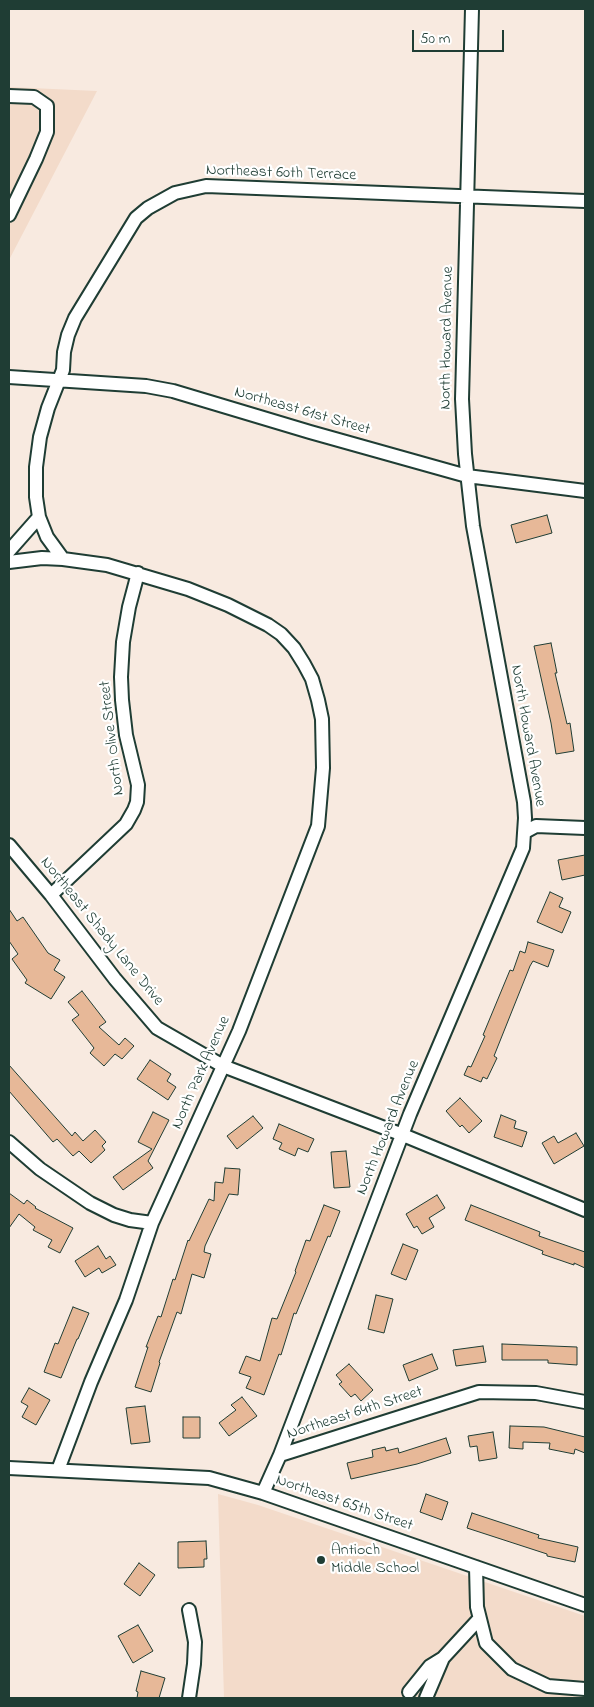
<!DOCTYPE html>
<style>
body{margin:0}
#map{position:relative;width:594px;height:1707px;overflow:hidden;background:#f8eae0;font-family:"Indie Flower",sans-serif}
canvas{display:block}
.frame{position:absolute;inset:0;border:10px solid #1f3d34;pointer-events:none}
.scale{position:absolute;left:412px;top:30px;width:92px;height:22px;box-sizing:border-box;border:2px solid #1f3d34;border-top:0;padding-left:6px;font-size:15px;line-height:18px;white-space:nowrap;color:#1f3d34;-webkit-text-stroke:4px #fff;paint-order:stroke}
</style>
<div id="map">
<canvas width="594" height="1707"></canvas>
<div class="frame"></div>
<div class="scale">50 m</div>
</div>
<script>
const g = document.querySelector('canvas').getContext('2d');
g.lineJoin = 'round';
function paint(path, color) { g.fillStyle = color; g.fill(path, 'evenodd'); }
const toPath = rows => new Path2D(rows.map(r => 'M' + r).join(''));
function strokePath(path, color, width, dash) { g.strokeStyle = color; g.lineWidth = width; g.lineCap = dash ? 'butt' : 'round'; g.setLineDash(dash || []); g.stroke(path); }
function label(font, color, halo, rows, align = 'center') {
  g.font = font + ' "Indie Flower",sans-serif'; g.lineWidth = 4.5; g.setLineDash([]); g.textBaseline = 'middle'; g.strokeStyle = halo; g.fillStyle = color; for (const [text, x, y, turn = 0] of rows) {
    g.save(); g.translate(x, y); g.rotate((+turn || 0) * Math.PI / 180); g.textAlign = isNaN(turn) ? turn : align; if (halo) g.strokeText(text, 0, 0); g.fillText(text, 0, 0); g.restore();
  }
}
paint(toPath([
 [9,87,97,91,9,260],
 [218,1494,258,1505,585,1616,585,1698,224,1698]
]), '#f3dbca');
const building = toPath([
 [547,515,552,533,516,543,511,525,547,515],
 [551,643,557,673,555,673,567,724,570,723,574,751,556,754,551,723,534,646,551,643],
 [585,855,585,875,562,880,558,860,585,855],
 [550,892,563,898,559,907,571,912,562,933,537,922,550,892],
 [9,909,17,921,23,917,48,953,60,960,54,970,65,977,51,999,25,983,27,980,12,959,18,954,9,941,9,909],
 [528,942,554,950,548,967,533,961,530,966,494,1056,497,1058,487,1079,483,1077,481,1082,464,1075,468,1066,471,1067,485,1036,483,1035,510,970,513,971,520,951,525,953,528,942],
 [82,991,106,1022,99,1027,119,1045,125,1038,134,1046,122,1059,115,1054,104,1066,90,1053,94,1048,72,1020,79,1015,68,1002,82,991],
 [150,1060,171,1074,167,1081,176,1087,168,1100,137,1079,150,1060],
 [9,1065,72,1136,75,1132,83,1141,95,1130,106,1142,102,1146,105,1150,91,1163,79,1151,73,1156,57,1139,53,1142,9,1091,9,1065],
 [460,1098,482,1121,469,1133,462,1125,460,1127,446,1111,460,1098],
 [153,1112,169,1120,148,1161,153,1168,123,1190,113,1177,152,1149,138,1142,153,1112],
 [501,1115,516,1121,514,1128,527,1132,522,1147,494,1137,501,1115],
 [253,1116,263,1128,237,1149,227,1136,253,1116],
 [279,1124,314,1139,308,1152,298,1148,295,1156,279,1149,282,1143,273,1139,279,1124],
 [576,1133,584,1146,554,1164,542,1143,554,1136,558,1143,576,1133],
 [346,1151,350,1187,334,1188,331,1152,346,1151],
 [225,1168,240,1169,238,1195,229,1194,205,1246,204,1252,211,1254,204,1278,192,1274,181,1314,177,1312,159,1362,160,1363,151,1392,135,1387,148,1347,146,1347,158,1316,161,1317,173,1279,175,1280,188,1240,189,1241,209,1199,214,1201,215,1182,223,1183,225,1168],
 [9,1193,24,1204,27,1200,36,1207,35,1208,73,1228,60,1253,48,1247,52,1240,33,1230,35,1227,19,1214,9,1228,9,1193],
 [437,1195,445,1208,429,1218,434,1227,422,1234,417,1226,414,1228,406,1214,437,1195],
 [324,1205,340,1211,330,1237,328,1236,296,1314,294,1313,281,1355,279,1354,264,1395,246,1388,251,1377,239,1373,246,1356,260,1361,272,1318,277,1319,296,1272,295,1271,306,1240,310,1241,324,1205],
 [471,1205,540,1232,539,1236,585,1252,585,1268,574,1263,574,1265,542,1254,543,1251,465,1220,471,1205],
 [403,1244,418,1250,406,1280,391,1274,403,1244],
 [98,1246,106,1259,110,1256,116,1265,102,1273,99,1268,85,1277,75,1261,98,1246],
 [376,1295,393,1299,384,1333,368,1329,376,1295],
 [73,1307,89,1313,78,1339,77,1339,61,1378,44,1372,55,1343,58,1344,73,1307],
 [502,1344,577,1347,577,1365,548,1363,548,1360,502,1360,502,1344],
 [483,1346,486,1362,456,1366,453,1350,483,1346],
 [432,1354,438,1369,409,1381,403,1365,432,1354],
 [349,1364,373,1390,361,1401,355,1394,351,1397,339,1384,342,1382,336,1375,349,1364],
 [29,1388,50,1400,36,1425,22,1417,28,1406,21,1402,29,1388],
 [242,1397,257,1416,229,1436,219,1423,236,1410,231,1405,242,1397],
 [145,1406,150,1442,131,1444,126,1408,145,1406],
 [183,1417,200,1417,200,1438,183,1438,183,1417],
 [510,1426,544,1427,585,1437,585,1453,575,1449,574,1454,549,1449,550,1443,523,1442,523,1449,509,1448,510,1426],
 [493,1432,497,1458,479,1461,477,1446,470,1447,468,1436,493,1432],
 [446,1438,451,1453,417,1464,351,1479,347,1463,373,1457,372,1450,385,1447,386,1451,398,1448,399,1453,446,1438],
 [426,1494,448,1502,442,1520,420,1512,426,1494],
 [472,1513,539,1535,538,1538,578,1547,575,1562,547,1556,547,1554,467,1528,472,1513],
 [206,1541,207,1559,204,1559,204,1567,178,1568,178,1542,206,1541],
 [139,1563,155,1575,140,1596,124,1584,139,1563],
 [138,1625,153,1651,133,1663,118,1636,138,1625],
 [141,1671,165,1678,159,1698,137,1698,138,1692,136,1691,141,1671]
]);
paint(building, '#e7b898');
strokePath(building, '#1f3d34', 1);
const minor = toPath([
 [9,96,34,97,47,106,47,132,36,159,9,215],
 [9,377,146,386,173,391,310,432,467,476,585,491],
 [9,551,39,517],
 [63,559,47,537,39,517,36,497,36,467,40,437,48,408,63,370,64,352,68,335,75,318,136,218,148,208,175,193,206,186,585,201],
 [9,562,42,558,63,559,107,565,188,589,228,605,268,625,281,634,294,648,304,664,312,679,318,700,322,719,323,768,318,826,239,1031,152,1223,126,1300,91,1382,58,1470],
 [525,832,536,826,585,828],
 [9,845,51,895,115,979,157,1028,223,1066,403,1135,585,1210],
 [51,895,126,824,134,810,137,802,138,785,126,735,122,700,121,677,123,642,129,607,138,573],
 [9,1142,40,1169,90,1203,114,1215,130,1220,152,1223],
 [280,1455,410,1114,523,848,525,818,524,802,473,526,465,454,462,399,472,9],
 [9,1468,209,1478,263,1493,585,1605],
 [263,1493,280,1455,479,1392,536,1393,585,1402],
 [476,1567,477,1607,486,1643,512,1669,548,1686,585,1689],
 [189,1610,195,1642,194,1664,189,1698],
 [409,1692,430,1666,443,1658,479,1619],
 [426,1698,443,1658]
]);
strokePath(minor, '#1f3d34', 16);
strokePath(minor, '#fff', 12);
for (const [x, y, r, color] of [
 [321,1560,5,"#1f3d34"]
]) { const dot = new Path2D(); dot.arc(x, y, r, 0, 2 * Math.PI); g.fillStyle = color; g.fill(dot); strokePath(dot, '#fff', 2); }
label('16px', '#1f3d34', '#fff', [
 ["Northeast 60th Terrace",281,174,2],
 ["North Howard Avenue",448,338,-89],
 ["Northeast 61st Street",302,412,16],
 ["North Howard Avenue",527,736,80],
 ["North Olive Street",113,738,-97],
 ["Northeast Shady Lane Drive",101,932,51],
 ["North Park Avenue",202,1073,-66],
 ["North Howard Avenue",389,1128,-68],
 ["Northeast 64th Street",355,1414,-18],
 ["Northeast 65th Street",344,1504,19]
]);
label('16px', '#1f3d34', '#fff', [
 ["Antioch",331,1551],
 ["Middle School",331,1569]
], 'left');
</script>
